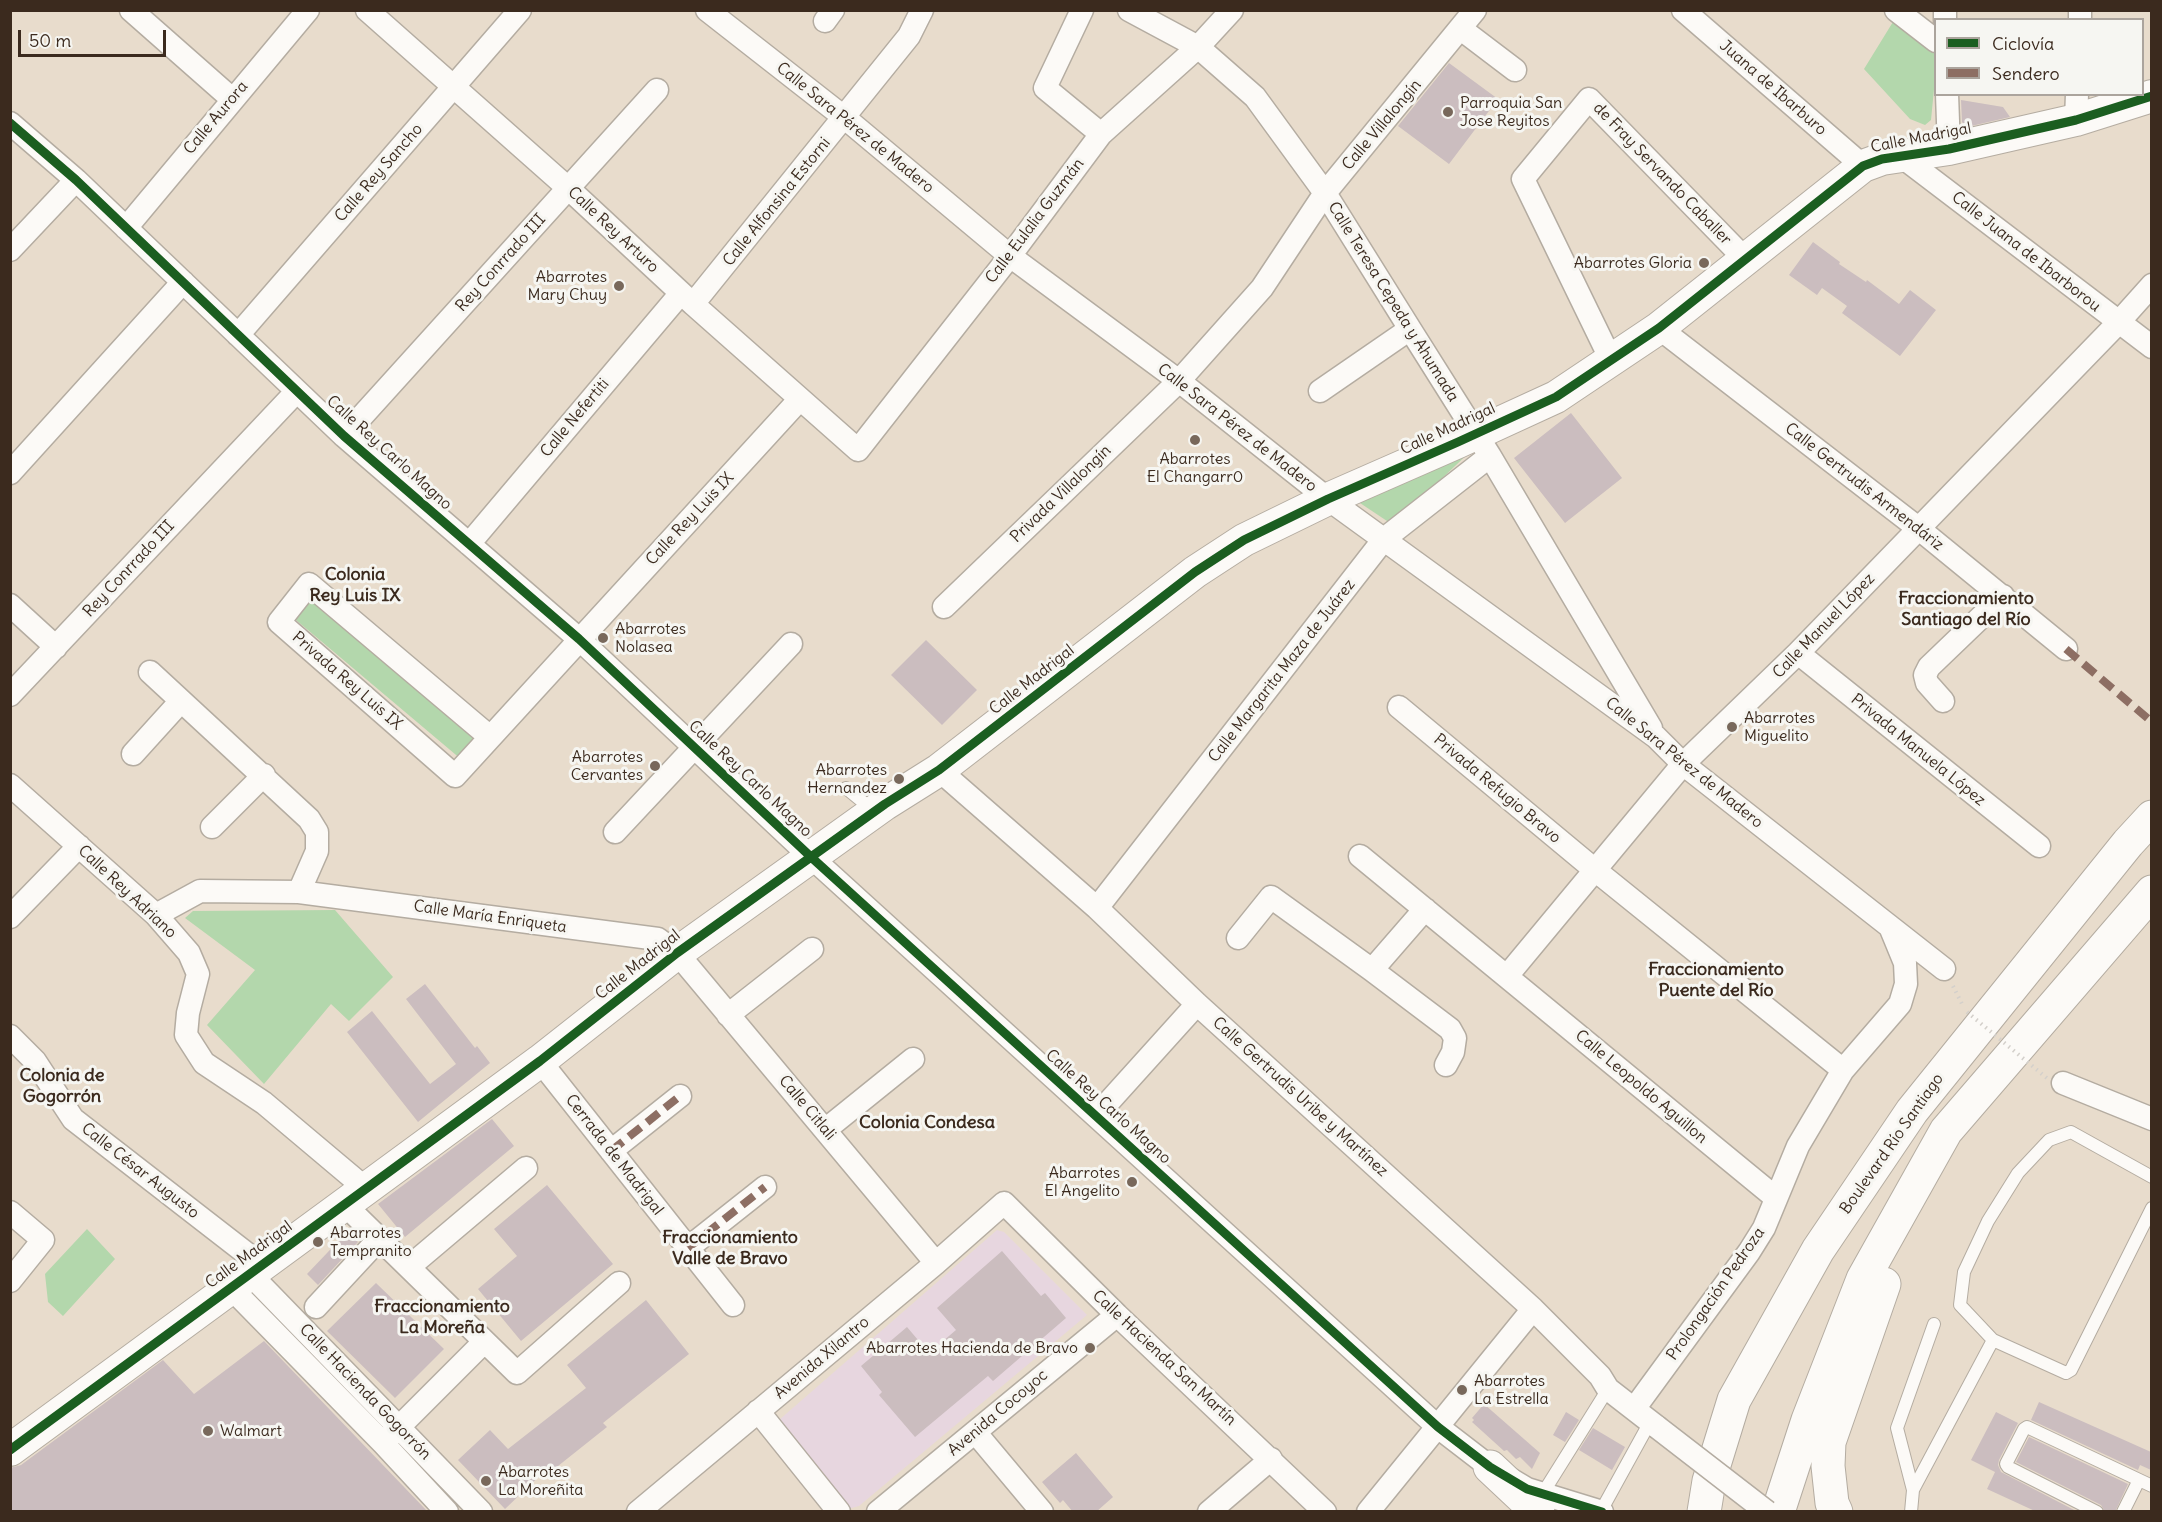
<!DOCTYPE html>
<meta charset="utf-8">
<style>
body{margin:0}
#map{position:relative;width:2162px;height:1522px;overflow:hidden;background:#e8dccc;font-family:Delius,sans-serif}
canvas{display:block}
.frame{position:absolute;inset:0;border:12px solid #3b2a1e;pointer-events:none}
.legend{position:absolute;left:1934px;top:18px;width:210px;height:78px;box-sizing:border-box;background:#f6f6f2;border:2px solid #aba49d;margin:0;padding:8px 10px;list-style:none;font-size:18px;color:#3b2a1e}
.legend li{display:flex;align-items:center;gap:12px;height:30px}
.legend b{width:30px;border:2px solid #aba49d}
.scale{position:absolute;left:18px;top:30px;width:148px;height:27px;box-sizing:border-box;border:3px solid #3b2a1e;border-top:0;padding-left:8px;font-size:18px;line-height:21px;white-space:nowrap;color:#3b2a1e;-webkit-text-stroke:4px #f6f6f2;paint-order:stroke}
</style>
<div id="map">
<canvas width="2162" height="1522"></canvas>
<div class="frame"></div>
<ul class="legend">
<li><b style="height:8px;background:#1b5e20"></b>Ciclovía</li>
<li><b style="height:8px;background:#8d6e63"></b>Sendero</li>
</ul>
<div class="scale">50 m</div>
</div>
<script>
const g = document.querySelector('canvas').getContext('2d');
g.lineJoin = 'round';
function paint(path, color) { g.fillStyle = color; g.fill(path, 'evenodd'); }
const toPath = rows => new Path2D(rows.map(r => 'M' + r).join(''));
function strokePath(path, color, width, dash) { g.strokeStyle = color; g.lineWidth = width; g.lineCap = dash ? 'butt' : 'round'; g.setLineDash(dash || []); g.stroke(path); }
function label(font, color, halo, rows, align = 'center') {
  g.font = font + ' Delius,sans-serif'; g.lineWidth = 6; g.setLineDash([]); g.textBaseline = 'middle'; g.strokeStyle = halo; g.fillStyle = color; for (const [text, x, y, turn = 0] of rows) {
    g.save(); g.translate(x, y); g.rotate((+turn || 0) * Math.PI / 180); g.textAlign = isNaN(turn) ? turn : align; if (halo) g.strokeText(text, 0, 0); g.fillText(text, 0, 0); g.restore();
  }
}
paint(toPath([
 [997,1230,1004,1232,1087,1315,859,1506,848,1509,779,1420]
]), '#e7d6df');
paint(toPath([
 [1896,17,1935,49,1935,79,1931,120,1925,125,1910,119,1864,69],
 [1475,447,1393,525,1357,501],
 [310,599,481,738,462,760,296,620],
 [335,910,393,977,349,1021,331,1004,264,1084,207,1025,255,970,185,918,193,911],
 [87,1229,115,1259,63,1316,48,1302,45,1274]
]), '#b3d7ac');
paint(toPath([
 [1449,63,1498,99,1449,164,1398,126],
 [1961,100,2003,107,2010,117,1967,127,1962,122],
 [1813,242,1840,262,1839,264,1866,282,1867,280,1899,304,1910,290,1936,310,1900,356,1842,313,1847,306,1822,288,1817,295,1789,275],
 [1571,413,1622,478,1565,523,1514,458],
 [926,640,977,690,942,725,891,675],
 [425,984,475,1048,477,1046,490,1063,418,1122,347,1032,372,1011,430,1084,456,1064,406,999],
 [492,1119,514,1146,405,1237,378,1204],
 [547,1185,613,1264,521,1341,478,1289,517,1256,494,1229],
 [347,1232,358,1242,318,1285,307,1274],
 [1002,1251,1041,1296,1045,1293,1066,1318,993,1381,988,1376,915,1437,879,1395,882,1392,861,1366,907,1327,929,1353,956,1330,937,1308],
 [376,1283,444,1349,395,1398,327,1331],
 [646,1300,689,1354,603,1423,607,1427,553,1470,550,1466,505,1509,458,1460,490,1430,508,1449,586,1388,567,1365],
 [264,1341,428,1512,10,1512,10,1468,21,1465,163,1360,194,1394],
 [2039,1402,2151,1452,2151,1470,2140,1465,2138,1470,2031,1420],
 [1484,1404,1540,1453,1532,1469,1520,1457,1516,1459,1507,1450,1504,1451,1472,1422,1474,1420,1472,1418],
 [1566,1412,1579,1420,1565,1442,1553,1435],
 [1996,1412,2018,1423,1999,1460,1998,1465,2001,1472,2078,1512,2037,1512,1987,1489,1995,1472,1971,1460],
 [1593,1428,1625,1447,1612,1470,1579,1450],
 [2029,1437,2128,1484,2115,1512,2105,1512,2101,1505,2016,1462],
 [1076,1453,1113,1497,1096,1512,1073,1512,1063,1500,1060,1503,1042,1482]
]), '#cbbdbf');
const lane = toPath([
 [846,788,874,811],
 [1993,1340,1960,1305,1964,1272,1988,1221,2018,1173,2049,1140,2071,1132,2152,1177],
 [1913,1490,1897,1428,1934,1324],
 [1543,1493,1608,1389],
 [1601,1511,1650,1422],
 [1911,1512,1913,1490,1993,1340,2066,1373,2071,1370,2152,1208],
 [2097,1512,2008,1467,2006,1464,2024,1429,2027,1427,2152,1486],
 [2123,1512,2139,1480]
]);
const street = toPath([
 [131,10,232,99],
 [367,10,568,188,693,304,858,450,1010,256,1101,134,1198,47,1232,10],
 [707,10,845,118,1010,256,1179,381,1328,499,1656,737,1683,764,1944,969],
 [1082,10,1045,88,1101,134],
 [1129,10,1198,47,1255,97,1325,193,1410,329,1490,456,1651,728],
 [1683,10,1863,166],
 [1896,10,1936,41],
 [1945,10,1945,20],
 [2080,20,2080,10],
 [825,21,833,10],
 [1461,29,1515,70],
 [1947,94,1949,149],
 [2076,120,2077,94],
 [10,123,76,180,344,436,579,639,811,857,1438,1427,1490,1467,1527,1489,1602,1512],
 [1901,156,2152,347],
 [126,228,308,10],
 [10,250,76,180],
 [693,304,909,36,922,10],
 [1659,328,1918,528,2066,649],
 [238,335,520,10],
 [1611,360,1523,179,1589,99,1746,260],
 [1320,391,1410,329],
 [344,436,657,90],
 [10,473,183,282],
 [469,544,681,293],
 [10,605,56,647],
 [944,607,1179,381,1262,288,1325,193,1475,10],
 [1798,653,2039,846],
 [150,672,309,819,317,832,317,851,299,892],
 [10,695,297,391],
 [1943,701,1927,683,1925,675,1929,667,2003,596],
 [1399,707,1595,870,1843,1070],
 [490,737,309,584,279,622,455,776,800,399],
 [133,754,181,701],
 [939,770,1097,908,1197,1004,1533,1309,1600,1376,1608,1389,1657,1427],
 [10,785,156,915,189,953,198,974,188,1013,186,1035,204,1063,264,1103,365,1188],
 [212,827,264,775],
 [615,832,791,644],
 [1360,856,1776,1198],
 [1097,908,1384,539,1490,456],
 [156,915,200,891,299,892,658,939,677,953,936,1263],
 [10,917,79,846],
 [1238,938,1271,897,1372,970,1450,1029,1455,1038,1453,1052,1446,1065],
 [1372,970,1425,909],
 [1507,976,1683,764,1798,653,2118,323,2152,285],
 [728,1015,812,949],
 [10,1036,35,1061,73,1119,260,1264],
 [540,1061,733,1305],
 [2063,1083,2152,1119],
 [1096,1116,1197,1004],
 [825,1130,913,1059],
 [611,1151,680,1096],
 [344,1204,517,1373,619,1283],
 [10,1212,43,1240,10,1281],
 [688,1248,765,1187],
 [409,1267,526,1168],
 [249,1273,481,1512],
 [230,1287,383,1443,447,1512],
 [316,1307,380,1238],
 [1634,1409,1749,1252,1764,1228,1798,1146,1843,1070,1900,1004,1906,984,1905,963,1891,929],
 [758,1411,839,1512],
 [975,1432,1042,1512],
 [389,1437,484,1342],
 [638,1512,936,1263,1004,1203,1117,1315,1325,1512],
 [878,1512,1117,1315],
 [1209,1512,1271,1459],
 [1368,1512,1533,1309]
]);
const secondary = toPath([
 [10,1450,540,1061,677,953,885,804,939,770,1195,572,1244,540,1328,499,1458,442,1556,397,1659,328,1863,166,1882,159,1949,149,2076,120,2152,96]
]);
const primary = toPath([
 [1490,1467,1538,1512],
 [1704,1512,1709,1481,1734,1400,1818,1250,1912,1111,2128,843,2152,817],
 [1778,1512,1808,1420,1863,1279,1946,1131,2152,892],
 [1836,1512,1832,1503,1828,1466,1829,1442,1884,1284]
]);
strokePath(lane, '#b4aca1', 14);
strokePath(street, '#b4aca1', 25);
strokePath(secondary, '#b4aca1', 34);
strokePath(primary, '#b4aca1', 35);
strokePath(toPath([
 [1953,986,1963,1006]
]), '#d4d0cb', 4, [1.5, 4.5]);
strokePath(lane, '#fcfaf7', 12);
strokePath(street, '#fcfaf7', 22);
strokePath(secondary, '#fcfaf7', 32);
strokePath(primary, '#fcfaf7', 33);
const streetBridge = toPath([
 [1657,1427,1767,1512]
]);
strokePath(streetBridge, '#b4aca1', 25, []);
strokePath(toPath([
 [1967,1012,2048,1079]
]), '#d4d0cb', 4, [1.5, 4.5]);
strokePath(streetBridge, '#fcfaf7', 22);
strokePath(toPath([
 [2066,649,2152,722],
 [611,1151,680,1096],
 [688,1248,765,1187]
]), '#8d6e63', 8, [15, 8]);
strokePath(toPath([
 [10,123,76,180,344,436,579,639,811,857,1438,1427,1490,1467,1527,1489,1602,1512],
 [10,1450,540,1061,677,953,885,804,939,770,1195,572,1244,540,1328,499,1458,442,1556,397,1659,328,1863,166,1882,159,1949,149,2076,120,2152,96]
]), '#1b5e20', 9);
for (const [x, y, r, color] of [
 [1448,112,6,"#78685b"],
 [1704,263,6,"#78685b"],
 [619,286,6,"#78685b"],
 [1195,440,6,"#78685b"],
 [603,638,6,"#78685b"],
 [1732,727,6,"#78685b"],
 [655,766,6,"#78685b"],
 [899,779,6,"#78685b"],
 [1132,1182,6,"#78685b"],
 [318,1242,6,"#78685b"],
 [1090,1348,6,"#78685b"],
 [1462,1390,6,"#78685b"],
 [208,1431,6,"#78685b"],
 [486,1481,6,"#78685b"]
]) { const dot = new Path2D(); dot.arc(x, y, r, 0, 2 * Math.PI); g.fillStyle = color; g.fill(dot); strokePath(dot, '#f6f6f2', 2); }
label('16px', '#3b2a1e', '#f6f6f2', [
 ["Juana de Ibarburo",1773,88,41],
 ["Calle Aurora",216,118,-50],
 ["Calle Villalongín",1382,125,-50],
 ["Calle Sara Pérez de Madero",855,128,39],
 ["Calle Madrigal",1921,138,-11],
 ["Calle Rey Sancho",379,173,-49],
 ["de Fray Servando Caballer",1662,174,46],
 ["Calle Alfonsina Estorni",777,202,-51],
 ["Calle Eulalia Guzmán",1035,221,-53],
 ["Calle Rey Arturo",613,230,43],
 ["Calle Juana de Ibarborou",2026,252,38],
 ["Rey Conrrado III",501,263,-48],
 ["Calle Teresa Cepeda y Ahumada",1393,302,58],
 ["Calle Nefertiti",575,418,-50],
 ["Calle Sara Pérez de Madero",1237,428,38],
 ["Calle Madrigal",1448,429,-25],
 ["Calle Rey Carlo Magno",389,453,42],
 ["Calle Gertrudis Armendáriz",1864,487,38],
 ["Privada Villalongín",1061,494,-44],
 ["Calle Rey Luis IX",690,519,-47],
 ["Rey Conrrado III",129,569,-47],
 ["Calle Manuel López",1824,626,-46],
 ["Calle Margarita Maza de Juárez",1282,671,-52],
 ["Calle Madrigal",1032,680,-38],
 ["Privada Rey Luis IX",347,681,41],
 ["Privada Manuela López",1918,750,39],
 ["Calle Sara Pérez de Madero",1684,763,39],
 ["Calle Rey Carlo Magno",750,779,43],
 ["Privada Refugio Bravo",1497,789,40],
 ["Calle Rey Adriano",127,892,43],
 ["Calle María Enriqueta",490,917,8],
 ["Calle Madrigal",638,965,-38],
 ["Calle Leopoldo Aguillon",1641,1087,40],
 ["Calle Gertrudis Uribe y Martínez",1300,1097,42],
 ["Calle Rey Carlo Magno",1108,1107,42],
 ["Calle Citlali",807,1108,50],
 ["Boulevard Río Santiago",1892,1144,-55],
 ["Cerrada de Madrigal",614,1155,52],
 ["Calle César Augusto",140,1171,38],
 ["Calle Madrigal",249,1255,-36],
 ["Prolongación Pedroza",1716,1294,-55],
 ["Avenida Xilantro",822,1358,-40],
 ["Calle Hacienda San Martín",1164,1358,43],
 ["Calle Hacienda Gogorrón",365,1392,46],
 ["Avenida Cocoyoc",998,1413,-40]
]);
label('16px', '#3b2a1e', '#f6f6f2', [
 ["Parroquia San",1460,103],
 ["Jose Reyitos",1460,121],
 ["Abarrotes Gloria",1692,263,"right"],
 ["Abarrotes",607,277,"right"],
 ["Mary Chuy",607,295,"right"],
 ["Abarrotes",1195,459,"center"],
 ["El Changarr0",1195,477,"center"],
 ["Abarrotes",615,629],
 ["Nolasea",615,647],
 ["Abarrotes",1744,718],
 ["Miguelito",1744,736],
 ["Abarrotes",643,757,"right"],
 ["Cervantes",643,775,"right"],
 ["Abarrotes",887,770,"right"],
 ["Hernandez",887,788,"right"],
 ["Abarrotes",1120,1173,"right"],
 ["El Angelito",1120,1191,"right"],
 ["Abarrotes",330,1233],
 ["Tempranito",330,1251],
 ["Abarrotes Hacienda de Bravo",1078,1348,"right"],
 ["Abarrotes",1474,1381],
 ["La Estrella",1474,1399],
 ["Walmart",220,1431],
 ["Abarrotes",498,1472],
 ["La Moreñita",498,1490]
], 'left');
label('bold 18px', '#3b2a1e', '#f6f6f2', [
 ["Colonia",355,575],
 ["Rey Luis IX",355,596],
 ["Fraccionamiento",1966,599],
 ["Santiago del Río",1966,620],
 ["Fraccionamiento",1716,970],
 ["Puente del Río",1716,991],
 ["Colonia de",62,1076],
 ["Gogorrón",62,1097],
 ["Colonia Condesa",927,1123],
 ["Fraccionamiento",730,1238],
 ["Valle de Bravo",730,1259],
 ["Fraccionamiento",442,1307],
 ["La Moreña",442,1328]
]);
</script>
